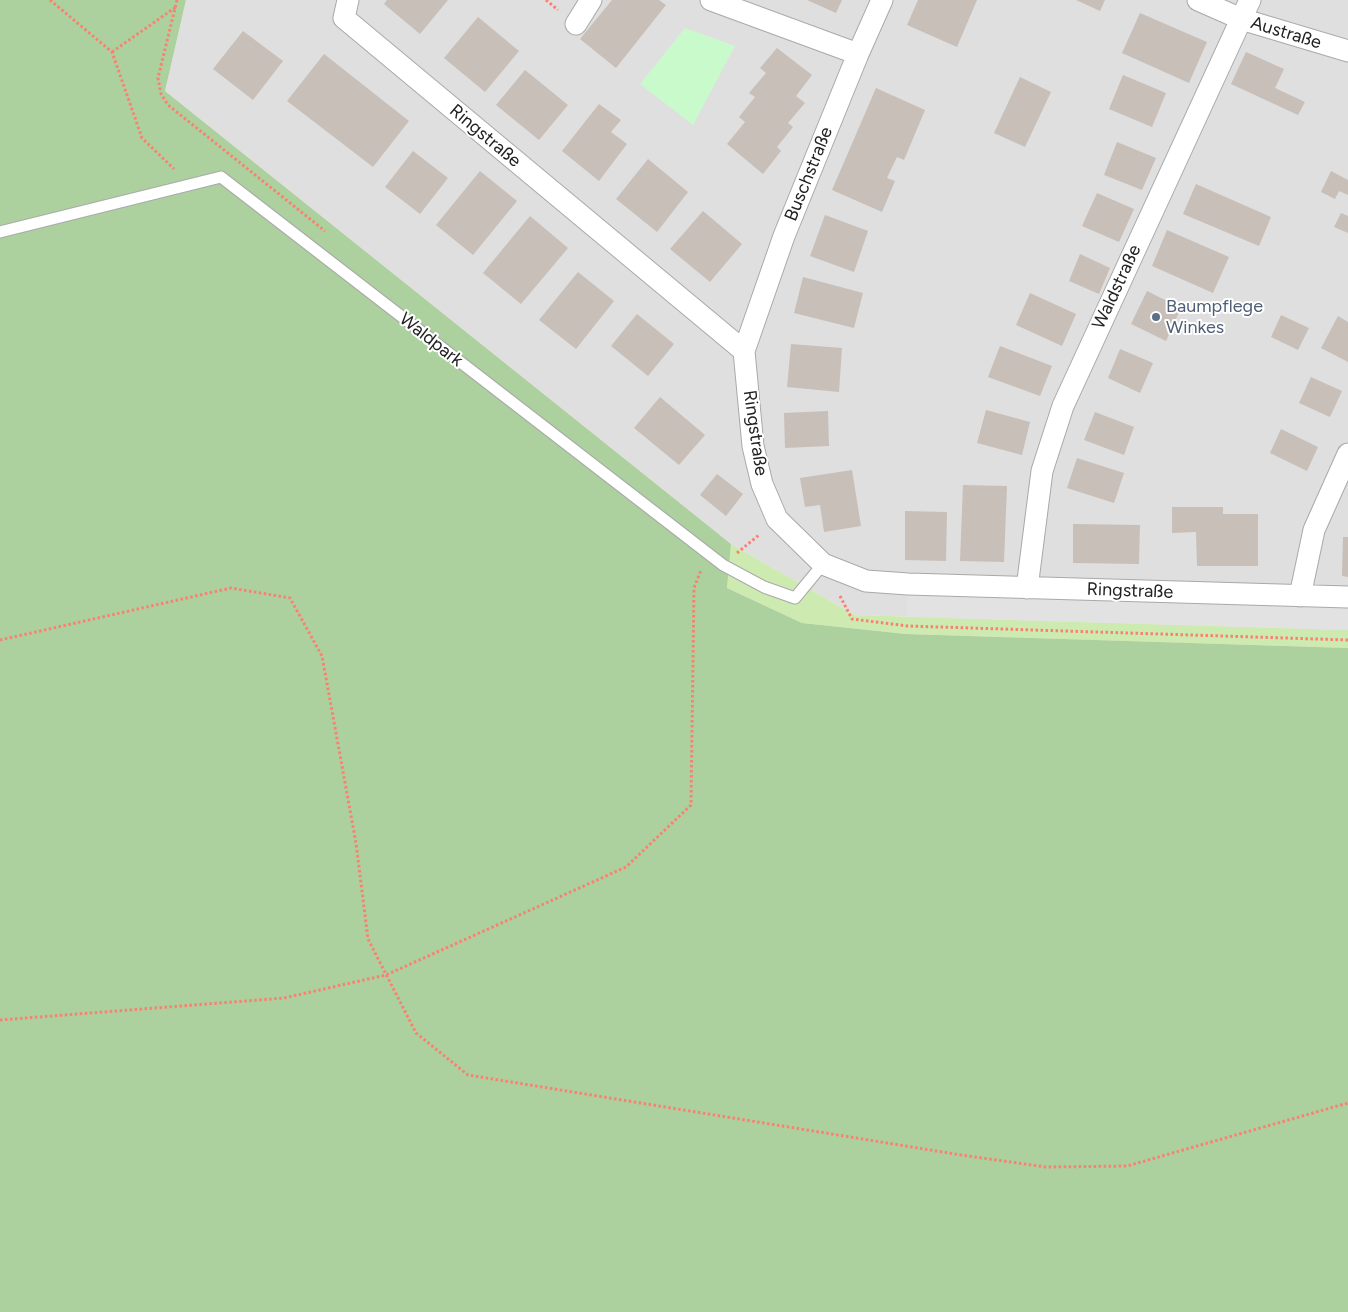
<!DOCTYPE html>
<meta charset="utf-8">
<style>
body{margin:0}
canvas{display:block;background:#f2efe9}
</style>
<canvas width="1348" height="1312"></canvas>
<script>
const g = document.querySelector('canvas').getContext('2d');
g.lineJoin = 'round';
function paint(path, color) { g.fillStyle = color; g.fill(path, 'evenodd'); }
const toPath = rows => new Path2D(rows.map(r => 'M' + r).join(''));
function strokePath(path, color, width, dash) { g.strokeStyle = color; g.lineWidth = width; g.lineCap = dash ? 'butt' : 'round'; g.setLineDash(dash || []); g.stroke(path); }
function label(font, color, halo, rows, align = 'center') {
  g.font = font + ' Figtree,sans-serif'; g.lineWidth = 4; g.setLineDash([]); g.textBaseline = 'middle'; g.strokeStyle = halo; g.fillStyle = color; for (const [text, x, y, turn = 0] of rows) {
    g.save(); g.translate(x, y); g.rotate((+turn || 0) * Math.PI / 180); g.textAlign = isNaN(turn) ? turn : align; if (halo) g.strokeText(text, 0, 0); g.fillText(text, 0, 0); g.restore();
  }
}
paint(toPath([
 [186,0,1348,0,1348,630,855,615,731,544,165,91]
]), '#e0dfdf');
paint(toPath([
 [731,544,855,615,1348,630,1348,648,906,634,802,623,727,588]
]), '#cdebb0');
paint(toPath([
 [0,0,186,0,165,91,731,544,727,588,802,623,906,634,1348,648,1348,1312,0,1312]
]), '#add19e');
paint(toPath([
 [685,28,735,46,693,125,640,84]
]), '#c8facc');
paint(toPath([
 [908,584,1348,597,1348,630,907,617]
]), '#e2e2e2');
paint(toPath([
 [387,0,448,0,420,34,384,4],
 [612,0,659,0,666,5,616,68,580,39],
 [807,0,842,0,836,13],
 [918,0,977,0,957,47,907,25],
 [1076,0,1105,0,1100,11],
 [1140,13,1207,42,1189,83,1122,53],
 [478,17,519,51,485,92,444,58],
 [243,31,283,61,253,100,213,69],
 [777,48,812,75,796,96,805,103,788,123,793,127,777,147,781,151,763,174,727,144,745,122,739,117,755,97,749,93,766,73,760,68],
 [1246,52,1284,69,1275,88,1305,102,1298,115,1231,84],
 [324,54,409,121,373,167,287,101],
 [525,70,568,105,539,140,496,105],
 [1123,75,1166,93,1152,127,1109,109],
 [1020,77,1051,92,1025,147,994,133],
 [876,88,925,110,904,160,897,157,887,178,895,181,882,212,832,190],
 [599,104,621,120,611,132,627,144,599,181,562,151],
 [1117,142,1156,158,1142,190,1104,175],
 [413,151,448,178,420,214,385,187],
 [648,159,688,192,657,232,616,199],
 [480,171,517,201,473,255,436,225],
 [1331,171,1348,180,1348,195,1339,191,1335,199,1321,192],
 [1196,184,1271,217,1259,246,1183,214],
 [1097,193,1134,209,1119,242,1082,226],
 [703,211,742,244,710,282,670,249],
 [1341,213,1348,216,1348,233,1334,227],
 [825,215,868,231,854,272,810,256],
 [530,216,568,248,521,304,483,273],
 [1167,230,1229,257,1213,293,1152,266],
 [1080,254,1110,268,1099,294,1069,281],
 [578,272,614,301,576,349,539,320],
 [803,277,863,293,854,328,794,313],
 [1147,291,1181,308,1166,341,1131,324],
 [1030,293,1076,314,1062,346,1016,325],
 [637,314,674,344,648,376,611,346],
 [1281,315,1309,328,1298,350,1271,337],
 [1338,316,1348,322,1348,362,1321,348],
 [791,344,842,348,839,392,787,387],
 [1000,346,1052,366,1040,396,988,377],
 [1120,349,1153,363,1140,393,1108,378],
 [1311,377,1342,391,1330,417,1299,403],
 [660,397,705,435,679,465,634,428],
 [986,410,1030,422,1022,455,977,443],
 [828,411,829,446,785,448,784,413],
 [1095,412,1134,427,1124,455,1084,440],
 [1281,429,1318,447,1307,471,1270,453],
 [1077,458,1124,473,1114,503,1067,488],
 [852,470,861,526,824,532,820,505,805,507,800,478],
 [717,474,743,494,726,516,700,495],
 [963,485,1007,486,1004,562,960,561],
 [1172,507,1223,507,1223,514,1258,514,1258,566,1197,566,1196,532,1172,533],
 [905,511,947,512,946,561,905,560],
 [1073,524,1140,525,1139,564,1073,563],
 [1343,537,1348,537,1348,577,1342,576]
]), '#c7bfb8');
const service = toPath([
 [0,232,221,177,723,565,764,587,795,598,823,564]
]);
const minor = toPath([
 [348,0,344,18,744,351,753,446,762,484,777,519,823,564,866,581,908,584,1348,597],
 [711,0,858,54],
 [1198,0,1241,19,1348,51],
 [576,24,591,0],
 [744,351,784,236,858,54,882,0],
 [1027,588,1042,471,1063,406,1250,0],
 [1300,596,1314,530,1348,454]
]);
strokePath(service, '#a9a9a9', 13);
strokePath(minor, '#a9a9a9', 23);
strokePath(toPath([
 [50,0,112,52,142,138,174,169],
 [177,0,158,78,161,94,168,105,325,231],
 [546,0,558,10],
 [112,52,176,7],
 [737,553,759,535],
 [840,596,852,619,908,626,1348,640],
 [0,640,231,588,290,598,322,656,356,843,368,939,416,1033,468,1075,961,1155,1046,1167,1127,1166,1348,1103],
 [0,1020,284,998,386,975,626,867,691,805,694,588,701,570]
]), '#fa8072', 3, [2.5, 2.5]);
strokePath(service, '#fff', 11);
strokePath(minor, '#fff', 21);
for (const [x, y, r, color] of [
 [1156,317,5,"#5c6f8a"]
]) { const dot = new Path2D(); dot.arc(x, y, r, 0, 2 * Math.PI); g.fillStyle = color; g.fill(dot); strokePath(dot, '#fff', 2); }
label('18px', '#222', '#fff', [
 ["Austraße",1286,33,17],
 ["Ringstraße",485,136,40],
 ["Buschstraße",809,174,-68],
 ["Waldstraße",1117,287,-65],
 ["Waldpark",431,340,38],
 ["Ringstraße",755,433,82],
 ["Ringstraße",1130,591,2]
]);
label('18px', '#4e5e75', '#fff', [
 ["Baumpflege",1166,307],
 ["Winkes",1166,328]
], 'left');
</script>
